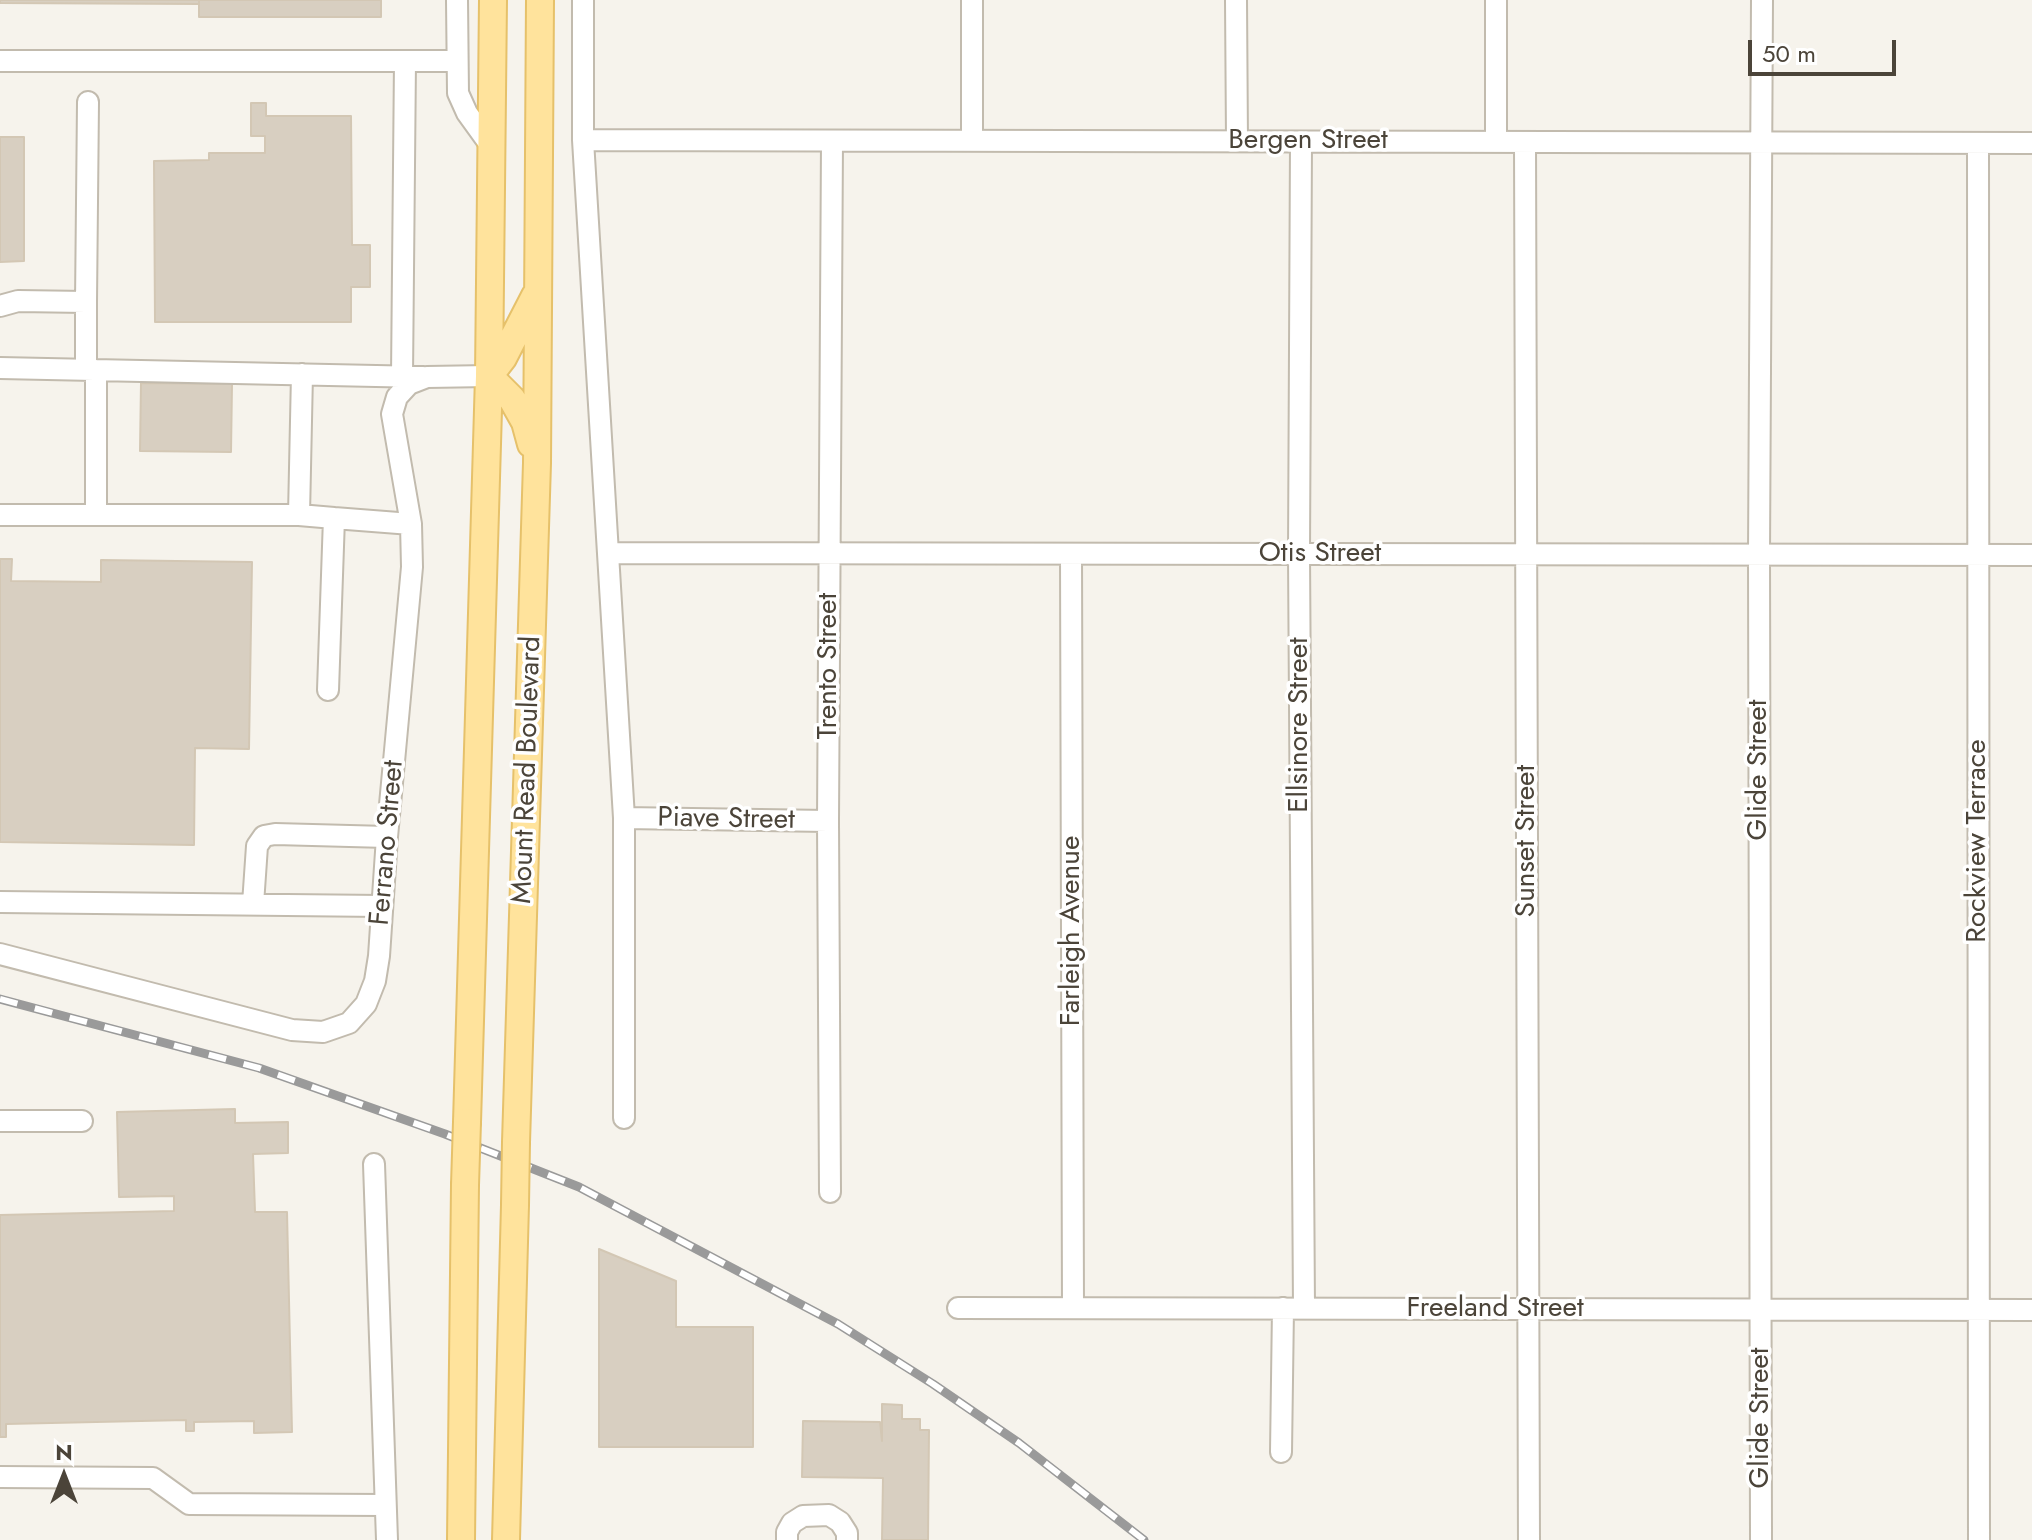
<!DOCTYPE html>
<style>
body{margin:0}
#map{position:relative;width:2032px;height:1540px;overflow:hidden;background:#f6f3ec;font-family:Jost,sans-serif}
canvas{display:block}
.north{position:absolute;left:24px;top:1436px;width:80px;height:80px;-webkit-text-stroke:6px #fff;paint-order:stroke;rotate:0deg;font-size:22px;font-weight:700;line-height:32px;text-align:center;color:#4b4439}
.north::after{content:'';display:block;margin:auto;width:28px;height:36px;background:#4b4439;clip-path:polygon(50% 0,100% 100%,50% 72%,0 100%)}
.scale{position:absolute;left:1748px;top:40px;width:148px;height:36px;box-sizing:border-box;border:4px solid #4b4439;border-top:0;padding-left:10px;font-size:24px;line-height:28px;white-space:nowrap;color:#4b4439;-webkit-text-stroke:6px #fff;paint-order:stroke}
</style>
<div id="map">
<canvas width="2032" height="1540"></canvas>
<div class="north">N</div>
<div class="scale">50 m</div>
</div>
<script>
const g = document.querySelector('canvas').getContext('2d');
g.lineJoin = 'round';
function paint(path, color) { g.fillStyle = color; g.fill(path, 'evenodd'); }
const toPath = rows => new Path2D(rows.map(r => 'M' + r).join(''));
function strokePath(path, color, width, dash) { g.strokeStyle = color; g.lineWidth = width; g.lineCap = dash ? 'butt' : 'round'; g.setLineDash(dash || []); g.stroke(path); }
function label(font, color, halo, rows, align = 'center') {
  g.font = font + ' Jost,sans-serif'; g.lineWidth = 7; g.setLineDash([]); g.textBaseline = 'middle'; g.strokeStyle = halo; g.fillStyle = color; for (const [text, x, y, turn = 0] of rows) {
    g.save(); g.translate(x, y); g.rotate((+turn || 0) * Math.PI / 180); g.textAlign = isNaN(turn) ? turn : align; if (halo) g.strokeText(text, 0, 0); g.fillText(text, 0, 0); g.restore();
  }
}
const building = toPath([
 [0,0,199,0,199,4,0,3,0,0],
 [199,0,381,0,381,17,199,17,199,0],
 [251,103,266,103,266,116,351,116,352,245,370,245,370,287,351,287,351,322,155,322,154,161,209,160,209,153,265,153,265,136,251,136,251,103],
 [0,137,24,137,24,261,0,262,0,137],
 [141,383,232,384,231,452,140,451,141,383],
 [0,559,12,559,11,581,101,582,101,560,252,562,249,749,195,748,194,845,0,842,0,559],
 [235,1109,235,1123,288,1122,288,1153,253,1154,255,1212,287,1212,292,1432,254,1433,254,1421,194,1422,194,1431,186,1431,186,1420,6,1424,6,1437,0,1437,0,1215,174,1211,174,1196,119,1197,117,1112,235,1109],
 [599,1249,676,1281,676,1327,753,1327,753,1447,599,1447,599,1249],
 [882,1404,902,1405,902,1419,920,1419,920,1430,929,1430,928,1540,882,1540,883,1478,802,1477,803,1421,880,1422,882,1441,882,1404]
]);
paint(building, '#d8cfc1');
strokePath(building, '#d3c7b4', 2);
const minor = toPath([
 [457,0,458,93,467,113,493,149],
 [583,0,583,140,624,818,624,1118],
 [1236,0,1237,141],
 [1496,0,1496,142],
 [0,61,457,61],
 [583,140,2032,143],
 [972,141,972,0],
 [1301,142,1299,554,1304,1308],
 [1525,142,1529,1540],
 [1978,143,1979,1540],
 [86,302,88,102],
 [0,306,18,301,86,302,86,370],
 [0,368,423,377],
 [96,370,96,515,299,515,302,374],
 [402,376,405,61],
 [0,515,96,515],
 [299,515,334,518,328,690],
 [334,518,411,524],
 [608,553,2032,555],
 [1071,554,1073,1308],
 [624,818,828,821],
 [0,902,382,906],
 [253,904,257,846,264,836,275,834,387,837],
 [0,954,292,1030,323,1032,349,1023,366,1004,375,981,379,956,387,837,412,567,411,524,392,414,397,397,409,384,427,377,489,376],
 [0,1121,82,1121],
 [374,1164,387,1540],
 [830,1192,828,821,832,141],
 [958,1308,2032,1310],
 [1281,1452,1283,1308],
 [0,1477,153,1478,189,1504,385,1505],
 [787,1540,787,1532,792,1523,803,1516,829,1515,840,1522,847,1533,847,1540],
 [1761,1540,1759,555,1762,0]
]);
const major = toPath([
 [489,376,512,399,525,422,531,444],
 [489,376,503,358,535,296],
 [467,1122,489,376,493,0],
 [516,1142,537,463,540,0],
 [461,1540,465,1185],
 [506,1540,515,1205]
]);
strokePath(minor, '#c2bbae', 24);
strokePath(major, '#e6c16a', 30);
strokePath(minor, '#fff', 20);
strokePath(major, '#ffe39c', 26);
const rail = toPath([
 [0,999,259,1068,445,1134,579,1187,838,1324,933,1384,1019,1443,1144,1540]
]);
strokePath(rail, '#9a9a9a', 9);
strokePath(rail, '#fff', 6, [18]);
const majorBridge = toPath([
 [465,1185,467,1122],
 [515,1205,516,1142]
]);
strokePath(majorBridge, '#e6c16a', 30, []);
strokePath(majorBridge, '#ffe39c', 26);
label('28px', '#4b4439', '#fff', [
 ["Bergen Street",1308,141],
 ["Otis Street",1320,554],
 ["Trento Street",829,666,-90],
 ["Ellsinore Street",1300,725,-90],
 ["Mount Read Boulevard",528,770,-88],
 ["Glide Street",1759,770,-90],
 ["Piave Street",726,820,1],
 ["Sunset Street",1527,841,-90],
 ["Rockview Terrace",1978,841,-90],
 ["Ferrano Street",388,843,-85],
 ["Farleigh Avenue",1072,931,-90],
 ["Freeland Street",1495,1309],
 ["Glide Street",1761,1418,-90]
]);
</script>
